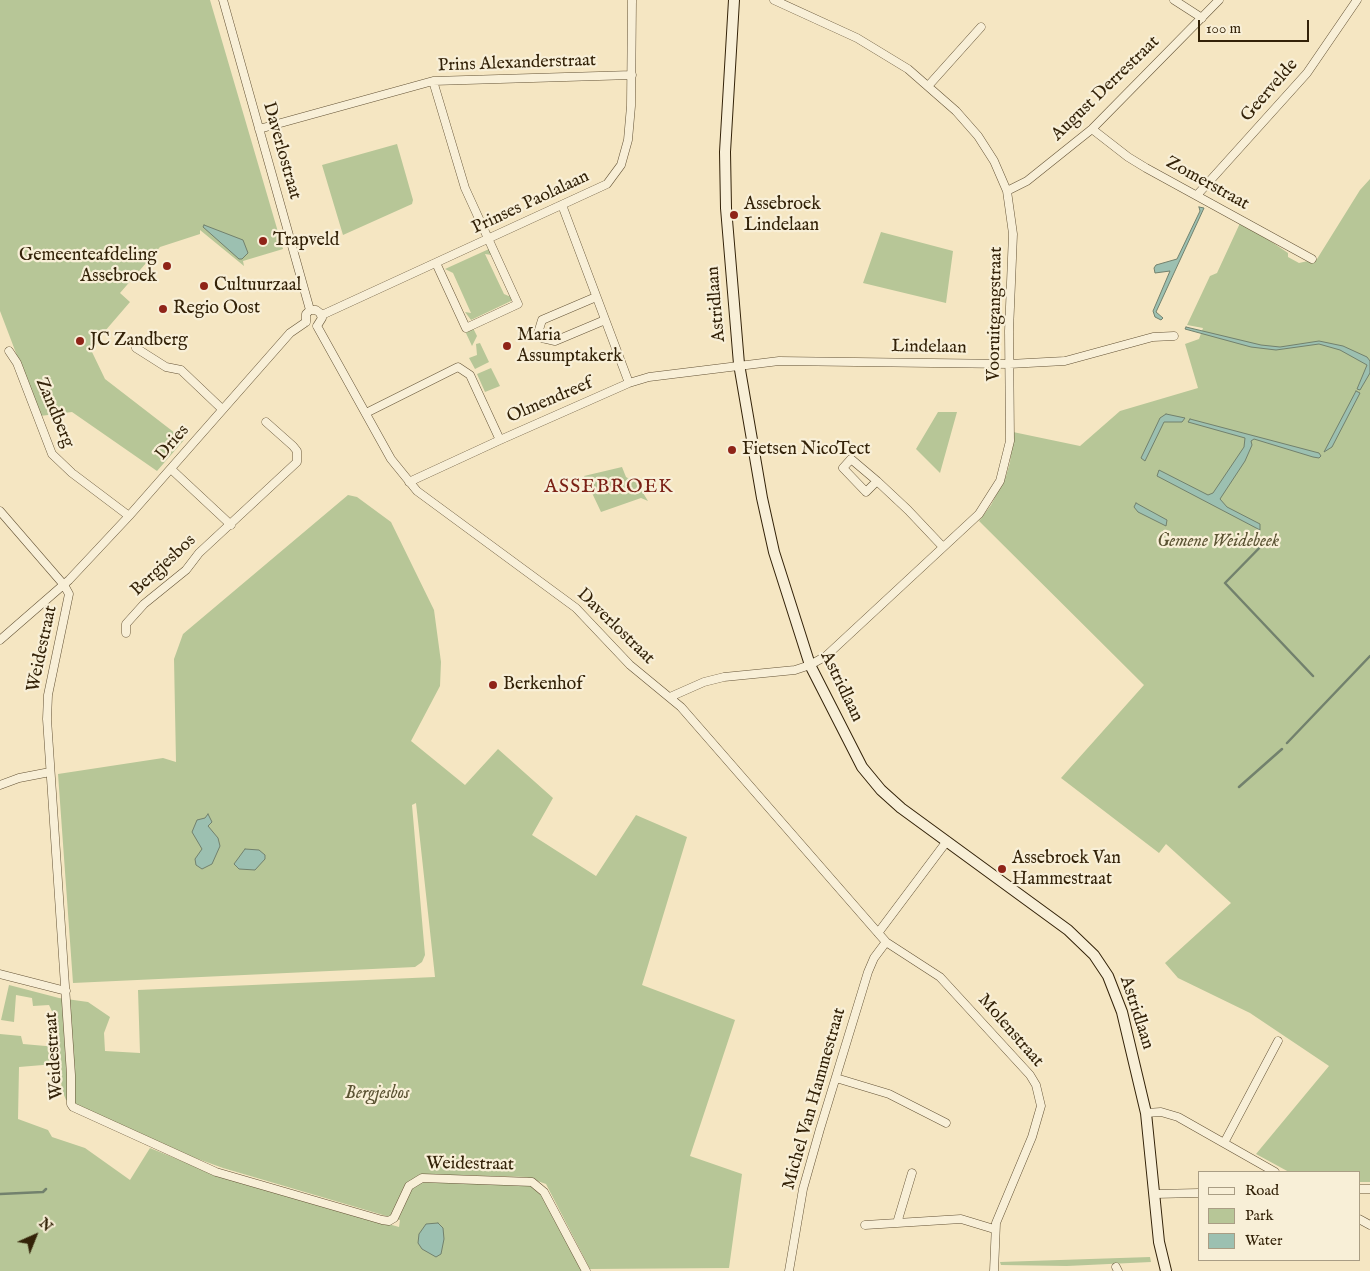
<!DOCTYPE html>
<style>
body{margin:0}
#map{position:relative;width:1370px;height:1271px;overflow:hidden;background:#f5e6c2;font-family:"IM FELL English",serif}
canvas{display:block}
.legend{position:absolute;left:1198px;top:1171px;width:162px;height:90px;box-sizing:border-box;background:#f8efd7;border:1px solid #a99d84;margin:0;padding:6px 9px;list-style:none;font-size:15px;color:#332208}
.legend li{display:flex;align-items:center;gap:10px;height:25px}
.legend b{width:25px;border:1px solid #a99d84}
.north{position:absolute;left:10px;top:1211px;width:50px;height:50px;-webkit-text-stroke:4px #f8efd7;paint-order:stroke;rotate:44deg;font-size:14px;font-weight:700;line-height:20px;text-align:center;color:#332208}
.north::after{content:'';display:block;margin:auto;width:18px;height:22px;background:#332208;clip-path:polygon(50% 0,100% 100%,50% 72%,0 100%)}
.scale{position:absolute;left:1198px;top:20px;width:111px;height:22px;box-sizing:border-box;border:2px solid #332208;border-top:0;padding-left:6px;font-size:15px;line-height:18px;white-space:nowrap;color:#332208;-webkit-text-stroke:4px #f8efd7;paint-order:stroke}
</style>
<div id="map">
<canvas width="1370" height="1271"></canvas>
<ul class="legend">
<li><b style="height:6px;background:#f8efd7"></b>Road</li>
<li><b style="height:14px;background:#b7c697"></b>Park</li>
<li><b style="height:14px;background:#9cc0b1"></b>Water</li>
</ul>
<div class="north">N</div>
<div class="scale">100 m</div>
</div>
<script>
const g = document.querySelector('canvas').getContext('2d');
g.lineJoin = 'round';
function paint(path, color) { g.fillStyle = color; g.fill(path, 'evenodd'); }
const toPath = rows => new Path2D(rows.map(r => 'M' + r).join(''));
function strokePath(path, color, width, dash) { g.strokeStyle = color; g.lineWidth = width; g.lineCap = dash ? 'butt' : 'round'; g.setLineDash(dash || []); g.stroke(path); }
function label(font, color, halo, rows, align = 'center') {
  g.font = font + ' "IM FELL English",serif'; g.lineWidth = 4.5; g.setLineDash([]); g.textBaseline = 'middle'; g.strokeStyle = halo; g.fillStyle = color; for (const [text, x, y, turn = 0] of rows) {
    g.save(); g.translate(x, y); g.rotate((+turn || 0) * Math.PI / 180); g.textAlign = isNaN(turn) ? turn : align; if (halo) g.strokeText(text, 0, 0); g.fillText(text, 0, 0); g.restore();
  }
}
paint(toPath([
 [0,0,210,0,283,249,243,261,244,266,200,230,200,234,160,247,120,293,130,302,105,331,92,352,105,379,184,440,157,471,72,412,40,416,0,311],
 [397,144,413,200,412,204,343,235,322,165],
 [1370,179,1370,1182,1359,1182,1359,1172,1289,1172,1256,1154,1329,1066,1250,1013,1178,978,1165,963,1231,903,1166,844,1159,853,1061,778,1144,685,979,521,991,505,1006,476,1010,462,1013,432,1080,446,1120,411,1198,388,1185,344,1199,339,1203,328,1187,325,1210,276,1217,273,1241,221,1288,253,1288,257,1299,263,1317,259,1360,190],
 [881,232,953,251,946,303,863,283],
 [489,249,492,255,485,254,504,294,511,297,511,301,471,320,465,312,471,313,453,273,445,269],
 [473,328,477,336,472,346,465,331],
 [480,343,489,362,475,369,469,358,477,355,476,344],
 [491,368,500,386,485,392,477,374],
 [938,412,957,412,940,473,916,449],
 [622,467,626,477,637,483,648,501,641,498,601,512,584,476],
 [348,495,357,497,391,522,434,610,441,662,440,686,411,741,465,785,498,749,553,798,532,835,596,876,636,815,687,837,642,985,735,1020,690,1156,742,1174,729,1268,590,1269,546,1184,526,1177,457,1175,529,1185,536,1189,542,1195,582,1271,0,1271,0,1034,21,1036,23,1044,57,1047,57,1022,49,1005,33,1006,32,998,16,995,14,1022,1,1020,9,985,59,998,88,1002,110,1017,104,1033,105,1051,140,1053,138,990,435,977,416,803,412,805,425,955,422,962,415,967,73,983,58,774,163,758,176,762,174,659,183,634],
 [55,1064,60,1072,62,1090,66,1100,187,1155,223,1168,400,1220,399,1227,216,1175,150,1148,130,1180,85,1148,52,1137,48,1130,18,1119,19,1067],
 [1150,1257,1151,1262,1067,1266,1001,1265,1000,1262]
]), '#b7c697');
const water = toPath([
 [1199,207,1204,208,1156,312,1163,318,1161,320,1155,317,1153,311,1170,271,1155,273,1154,268,1156,265,1177,259,1200,211,1199,207],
 [204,225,243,240,248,253,242,259,239,259,203,227,204,225],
 [1186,327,1261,345,1280,347,1319,341,1343,346,1367,357,1370,361,1370,373,1360,390,1357,389,1367,365,1340,350,1319,344,1276,350,1251,347,1185,329,1186,327],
 [1356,391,1360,393,1332,447,1324,452,1356,391],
 [1166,414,1185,418,1182,422,1164,422,1145,461,1141,458,1160,418,1166,414],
 [1190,419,1319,453,1321,456,1319,458,1313,457,1254,439,1251,441,1252,445,1245,461,1220,499,1227,507,1260,524,1260,530,1157,476,1159,470,1208,495,1213,493,1244,447,1245,438,1188,422,1190,419],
 [1136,503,1167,520,1166,526,1138,512,1134,507,1136,503],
 [208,814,212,822,208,826,218,838,220,846,212,864,202,869,196,865,195,859,202,849,192,832,197,820,205,818,208,814],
 [245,849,259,850,265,855,265,859,255,870,239,869,234,864,245,849],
 [438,1223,443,1228,444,1239,441,1254,436,1257,422,1249,418,1243,419,1234,426,1224,438,1223]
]);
paint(water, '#9cc0b1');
strokePath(water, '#72816d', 1);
strokePath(toPath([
 [1270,537,1225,583,1313,676],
 [1287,743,1370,656],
 [1239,787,1282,749],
 [0,1194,43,1192,46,1189]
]), '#72816d', 2.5);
const minor = toPath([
 [223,0,310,310],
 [1174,0,1202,18],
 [433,81,465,188,518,304,466,328,436,263],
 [929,85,981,27],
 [259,129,433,81,632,75],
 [1092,129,1128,157,1146,168,1312,259],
 [1007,191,1027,181,1092,129,1219,0],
 [1198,194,1307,73,1357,0],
 [562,205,629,383],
 [596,297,542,320,538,333,542,338,555,341,605,320],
 [322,315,607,184,621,165,628,140,631,106,632,0],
 [306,322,306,314,310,310,316,310,320,313,322,318,317,326],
 [317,326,391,459,417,491,576,608,630,665,681,707,886,942,940,977,1030,1075,1036,1085,1041,1106,1032,1137,996,1223,994,1271],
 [136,348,166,367,181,370,222,409],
 [9,351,17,363,52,454,72,473,129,516],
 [366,413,458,367,470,375,500,440],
 [171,469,231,525],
 [877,481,866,492,843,468,851,459,877,481,908,510,943,547],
 [409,482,500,440,629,383,649,377,779,361,1009,364,1065,361,1153,337,1174,336],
 [0,511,64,585,69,594,48,695,47,719,71,1075,71,1104,73,1107,216,1172,382,1220,389,1221,394,1218,409,1186,422,1178,532,1182,544,1192,586,1271],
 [126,633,126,624,144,604,186,570,199,553,297,462,297,451,293,446,266,422],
 [0,640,69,580,129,516,290,333,306,322],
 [670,697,704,682,724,677,795,670,810,665,826,656,979,514,1000,481,1010,441,1009,331,1013,234,1007,191,994,161,978,136,956,111,908,69,857,38,774,0],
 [0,785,19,778,50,772],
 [878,933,947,841],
 [0,974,66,991],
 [836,1078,889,1094,946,1123],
 [1146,1113,1161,1112,1178,1117,1275,1172],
 [1224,1143,1278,1041],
 [1359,1189,1370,1189],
 [1154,1194,1199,1193],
 [1359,1219,1370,1225],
 [897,1223,912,1173],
 [865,1225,961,1219,994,1229],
 [1116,1267,1118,1271],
 [789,1271,803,1189,820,1129,868,972,874,958,886,942]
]);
const secondary = toPath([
 [734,0,725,152,726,208,739,364,762,498,774,552,810,665,862,767,881,790,901,808,1068,930,1094,955,1108,976,1122,1012,1146,1113,1159,1242,1166,1271]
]);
strokePath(minor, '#645336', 9);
strokePath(secondary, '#332208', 12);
strokePath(minor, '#f8efd7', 8);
strokePath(secondary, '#f8efd7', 10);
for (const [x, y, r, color] of [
 [734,215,5,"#8f2418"],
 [263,241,5,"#8f2418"],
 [167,266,5,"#8f2418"],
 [204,286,5,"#8f2418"],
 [163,309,5,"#8f2418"],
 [80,341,5,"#8f2418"],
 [507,346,5,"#8f2418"],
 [732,450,5,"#8f2418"],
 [493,685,5,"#8f2418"],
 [1002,869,5,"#8f2418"]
]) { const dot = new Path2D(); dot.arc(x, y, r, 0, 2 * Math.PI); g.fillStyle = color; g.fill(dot); strokePath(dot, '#f8efd7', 2); }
label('18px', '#332208', '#f8efd7', [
 ["Prins Alexanderstraat",517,64,-2],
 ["August Derrestraat",1106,89,-44],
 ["Geervelde",1270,91,-49],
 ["Daverlostraat",281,151,74],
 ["Zomerstraat",1207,184,29],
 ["Prinses Paolalaan",531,203,-25],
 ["Astridlaan",717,304,-95],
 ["Vooruitgangstraat",996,314,-89],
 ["Lindelaan",929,348,1],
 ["Olmendreef",550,401,-23],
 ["Zandberg",54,413,67],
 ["Dries",173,443,-49],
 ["Bergjesbos",164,566,-43],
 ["Daverlostraat",615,627,44],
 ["Weidestraat",43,649,-78],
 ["Astridlaan",841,687,64],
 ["Astridlaan",1136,1013,72],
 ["Molenstraat",1010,1031,49],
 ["Weidestraat",55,1056,-94],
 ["Michel Van Hammestraat",815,1099,-74],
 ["Weidestraat",470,1165,1]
]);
label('18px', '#332208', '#f8efd7', [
 ["Assebroek",744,205],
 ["Lindelaan",744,226],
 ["Trapveld",273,241],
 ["Gemeenteafdeling",157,256,"right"],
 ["Assebroek",157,277,"right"],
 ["Cultuurzaal",214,286],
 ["Regio Oost",173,309],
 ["Maria",517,336],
 ["Assumptakerk",517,357],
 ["JC Zandberg",90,341],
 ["Fietsen NicoTect",742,450],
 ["Berkenhof",503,685],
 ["Assebroek Van",1012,859],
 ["Hammestraat",1012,880]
], 'left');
label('italic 18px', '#5b5333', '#f8efd7', [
 ["Gemene Weidebeek",1218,542],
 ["Bergjesbos",377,1094]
]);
g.letterSpacing = '1px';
label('20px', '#7a1f14', '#f8efd7', [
 ["ASSEBROEK",609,488]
]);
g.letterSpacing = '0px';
</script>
